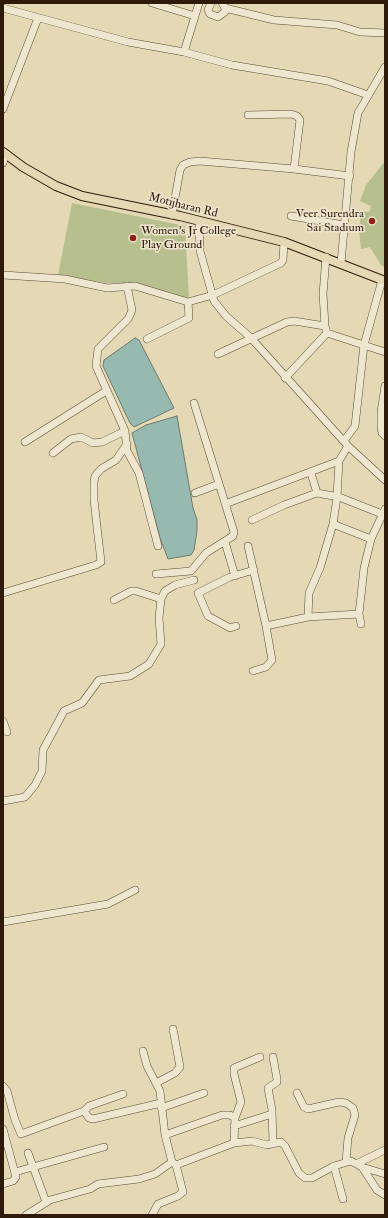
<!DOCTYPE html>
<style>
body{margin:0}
#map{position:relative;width:388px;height:1218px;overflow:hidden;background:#e5d9b5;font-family:"IM FELL Double Pica",serif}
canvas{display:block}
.frame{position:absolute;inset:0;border:4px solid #2e1a09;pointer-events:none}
</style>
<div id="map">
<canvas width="388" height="1218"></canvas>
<div class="frame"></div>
</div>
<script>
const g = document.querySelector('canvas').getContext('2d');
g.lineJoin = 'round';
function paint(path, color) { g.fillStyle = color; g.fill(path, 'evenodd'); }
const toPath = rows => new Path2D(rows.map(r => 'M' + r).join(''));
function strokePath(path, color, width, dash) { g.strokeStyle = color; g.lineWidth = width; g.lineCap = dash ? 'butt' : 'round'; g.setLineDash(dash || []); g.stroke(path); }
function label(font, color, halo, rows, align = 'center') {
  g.font = font + ' "IM FELL Double Pica",serif'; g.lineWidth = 3; g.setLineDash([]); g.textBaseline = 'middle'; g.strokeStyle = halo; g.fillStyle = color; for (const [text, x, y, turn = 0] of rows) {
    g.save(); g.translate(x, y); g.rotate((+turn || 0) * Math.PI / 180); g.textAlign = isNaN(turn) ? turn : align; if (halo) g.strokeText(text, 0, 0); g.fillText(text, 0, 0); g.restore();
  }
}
paint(toPath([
 [385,161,385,268,381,265,370,247,361,249,359,231,361,211,369,212,371,206,360,201,366,185],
 [72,203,185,226,189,299,137,283,106,283,58,275]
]), '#b6bf8d');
const water = toPath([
 [135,338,139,340,174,408,134,427,130,423,103,366,104,360,135,338],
 [177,416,193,508,197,520,197,531,194,550,191,555,168,559,160,538,132,433,146,425,177,416]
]);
paint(water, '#96baaf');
strokePath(water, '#6c7a6d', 1);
const minor = toPath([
 [152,3,195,16],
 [211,3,208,10,210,14,218,17,225,12,225,8,222,3],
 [3,8,128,42,184,52,232,65,328,81,368,95],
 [225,8,274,20,337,25,360,32,385,33],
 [184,52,199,3],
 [3,109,38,18],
 [248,115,291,114,297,116,300,120,294,169],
 [3,163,5,155],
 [172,215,180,170,183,165,190,162,200,161,294,169,350,176],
 [291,216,344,225],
 [199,222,200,251,214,301,226,316,251,338,348,446,385,480],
 [341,263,351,152,358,113,385,67],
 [3,275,65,279,107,288,135,286,188,302,213,295,281,263,283,260,284,242],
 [127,286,132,310,130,315,128,319,98,349,96,366,125,431,127,451,139,473,158,546],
 [327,333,385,352],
 [147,339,189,318,188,302],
 [218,354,287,322,294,321,325,326],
 [285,378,327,333,325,326,323,294,326,257],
 [385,386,381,412,381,427,382,433,385,436],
 [344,441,355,426,364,345,382,280],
 [25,442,106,391],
 [53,453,71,439,81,437,93,443,102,442,125,431],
 [339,461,337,497,333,524,371,539],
 [311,473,317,493,339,497,382,514],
 [195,493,219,484],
 [225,504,339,461,348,446],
 [252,520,284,505,317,493],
 [225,542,235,576],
 [248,546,266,626,272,660,266,667,253,671],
 [156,574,191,571,206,553,233,536,234,532,194,403],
 [3,593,96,565,101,562,94,500,94,482,95,476,101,469,116,460,127,444],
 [114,600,131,591,136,591,161,599],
 [308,617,309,593,320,568,333,524],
 [361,624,359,614,364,568,371,539,385,509],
 [236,626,230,628,208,616,198,593,230,577,254,570],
 [266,626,308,617,359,614],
 [3,721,7,732],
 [3,801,25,797,35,785,42,771,43,750,64,711,82,703,99,680,130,676,149,664,161,644,159,618,161,599,165,591,175,585,194,580],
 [3,922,108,904,135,890],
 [273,1057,277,1079,277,1082,268,1088,272,1110,273,1144],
 [156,1083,175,1073,180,1067,173,1029],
 [3,1086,7,1091,15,1120,21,1134,84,1111,89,1106,123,1094],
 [297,1093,304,1107,308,1109,339,1102,346,1103,353,1108,355,1115,348,1138,346,1162],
 [161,1108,204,1093],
 [84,1111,89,1118,93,1119,161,1103],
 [234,1126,272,1114],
 [3,1129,16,1177,13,1181,3,1184],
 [165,1135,222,1115,230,1115,235,1118],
 [234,1143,235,1118,241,1102,234,1074,234,1068,260,1057],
 [28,1153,46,1202],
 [172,1162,176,1165,234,1143,252,1141,267,1145,281,1142,285,1146,299,1173,305,1178,312,1178,334,1166,351,1161,362,1167,377,1190,385,1195],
 [358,1163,385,1150],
 [334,1166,343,1199],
 [362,1167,385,1174],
 [15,1172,104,1147],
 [26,1215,50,1200,90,1189,98,1184,139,1179,155,1174,172,1162,165,1135,160,1091,147,1066,143,1051],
 [152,1215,158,1204,178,1196,183,1192,176,1165]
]);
const major = toPath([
 [3,152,23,167,56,186,82,196,180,216,284,242,385,281]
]);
strokePath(minor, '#5c4a34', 8);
strokePath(major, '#2e1a09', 10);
strokePath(minor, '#eee6cf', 7);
strokePath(major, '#e5d9b5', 8);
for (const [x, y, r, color] of [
 [372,221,4,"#8f2418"],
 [133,238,4,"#8f2418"]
]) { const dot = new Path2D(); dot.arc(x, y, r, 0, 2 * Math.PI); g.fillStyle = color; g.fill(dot); strokePath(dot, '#eee6cf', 1.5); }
label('12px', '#2e1a09', '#eee6cf', [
 ["Motijharan Rd",183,206,14]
]);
label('12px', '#2e1a09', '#eee6cf', [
 ["Veer Surendra",364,214],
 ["Sai Stadium",364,228],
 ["Women's Jr College",141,231,"left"],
 ["Play Ground",141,245,"left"]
], 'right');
</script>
